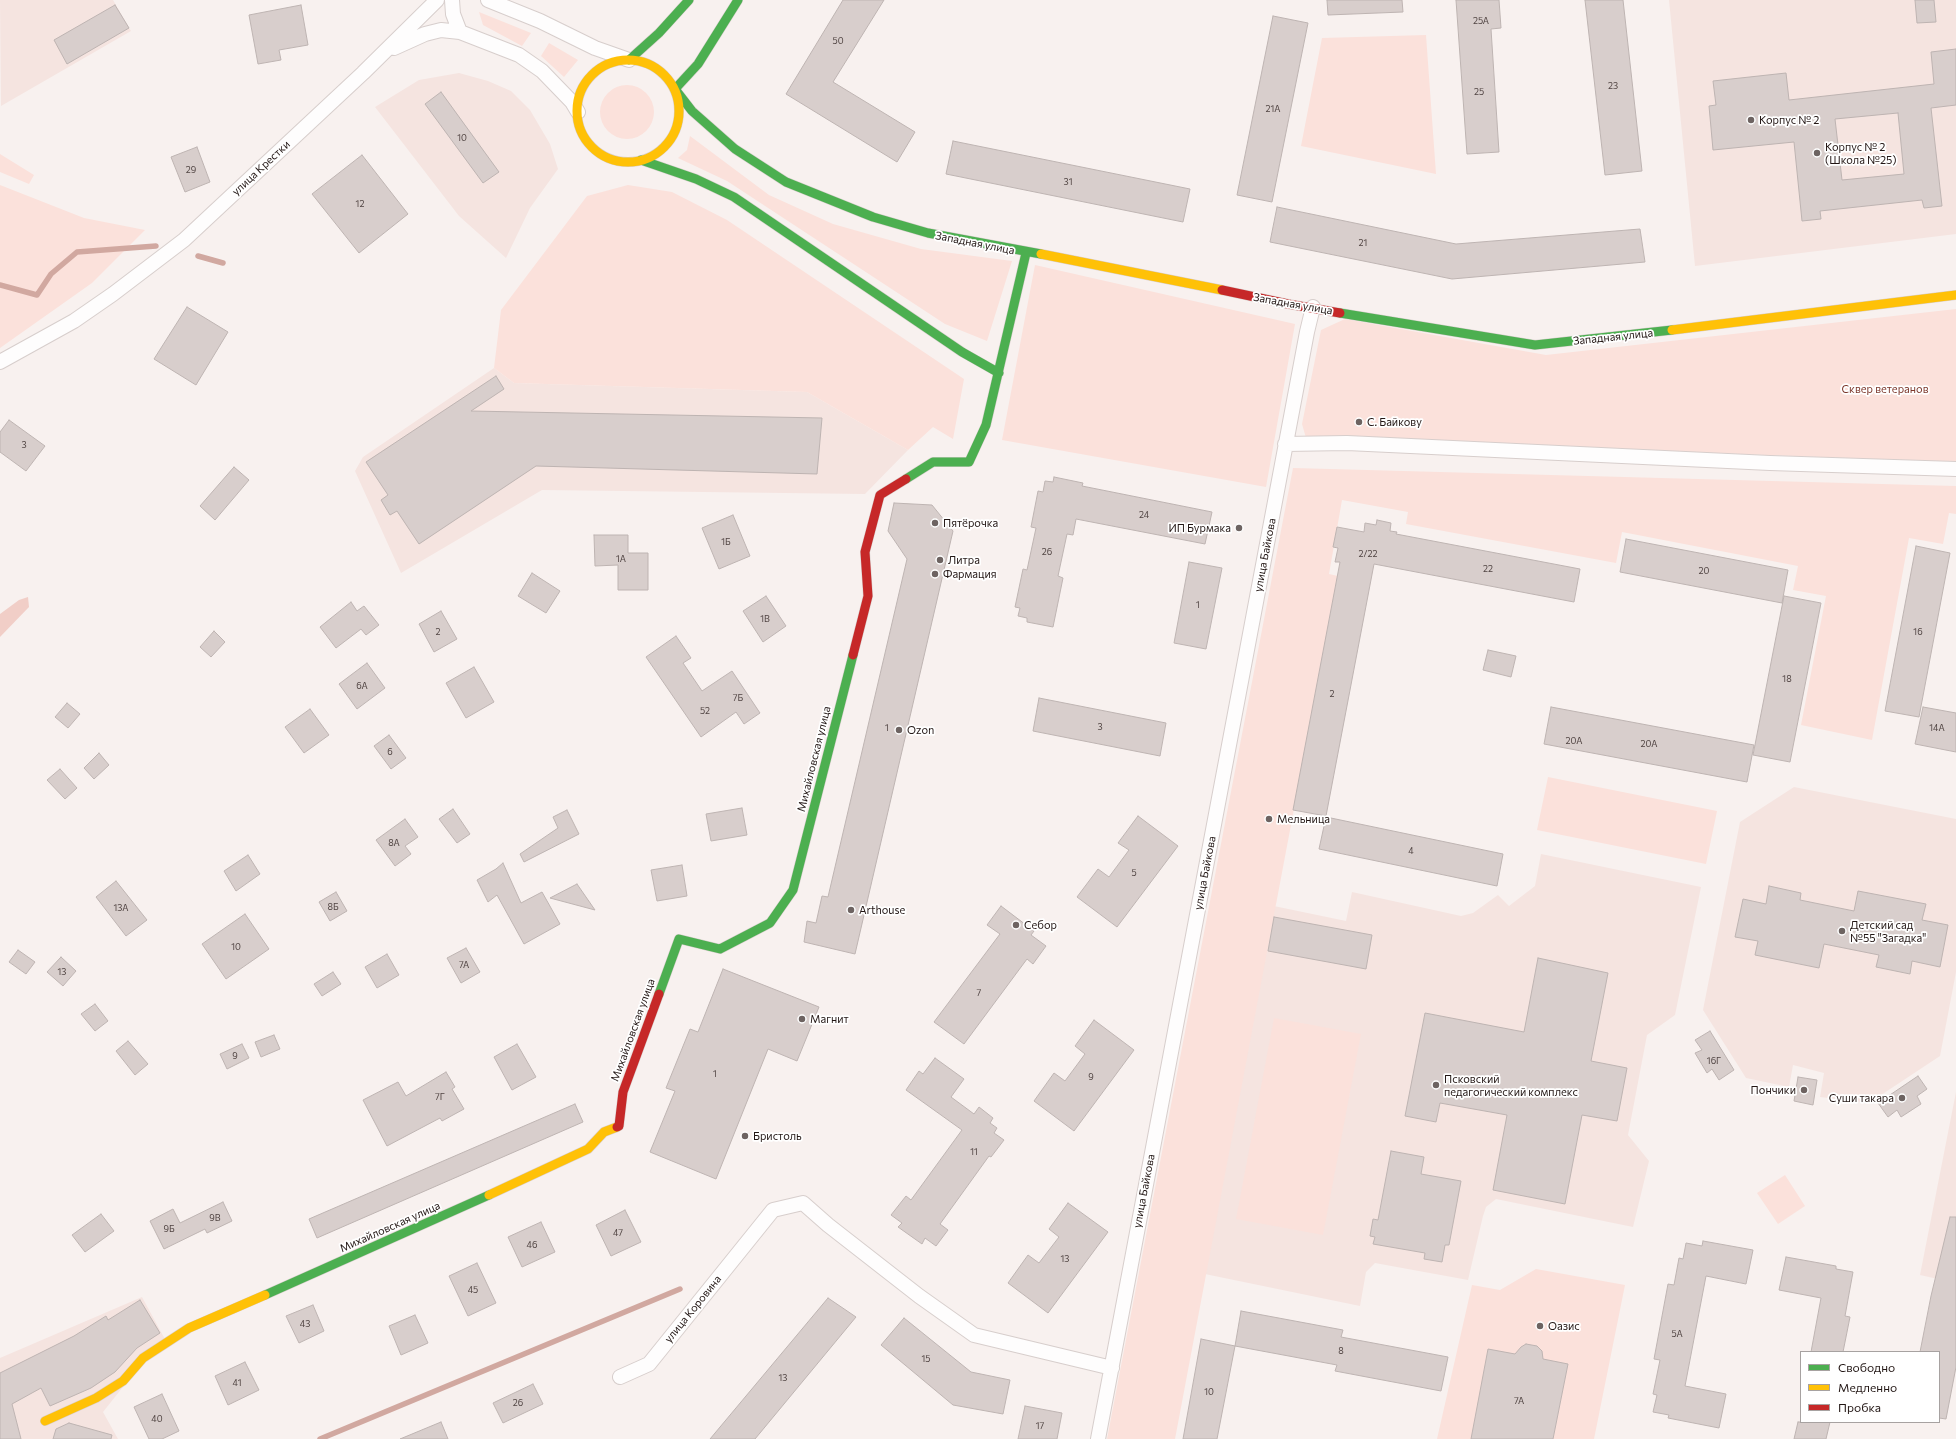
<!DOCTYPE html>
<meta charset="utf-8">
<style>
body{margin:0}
#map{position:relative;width:1956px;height:1439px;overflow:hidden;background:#f8f1ef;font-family:Commissioner,sans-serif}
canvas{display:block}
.legend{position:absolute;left:1800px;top:1351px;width:140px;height:72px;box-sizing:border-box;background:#fff;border:1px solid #a7a2a1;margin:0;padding:5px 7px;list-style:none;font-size:12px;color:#221614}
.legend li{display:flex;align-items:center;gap:8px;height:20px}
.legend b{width:20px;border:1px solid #a7a2a1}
</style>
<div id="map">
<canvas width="1956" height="1439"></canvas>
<ul class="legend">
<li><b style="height:5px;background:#4caf50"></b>Свободно</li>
<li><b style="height:5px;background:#ffc107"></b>Медленно</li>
<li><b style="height:5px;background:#c62828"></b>Пробка</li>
</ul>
</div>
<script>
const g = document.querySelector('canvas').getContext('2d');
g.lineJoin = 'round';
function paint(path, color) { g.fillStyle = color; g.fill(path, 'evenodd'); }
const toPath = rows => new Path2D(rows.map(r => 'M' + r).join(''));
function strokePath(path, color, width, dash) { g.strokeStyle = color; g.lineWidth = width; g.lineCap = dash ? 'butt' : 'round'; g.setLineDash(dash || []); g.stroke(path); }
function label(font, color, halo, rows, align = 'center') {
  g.font = font + ' Commissioner,sans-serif'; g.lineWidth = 3.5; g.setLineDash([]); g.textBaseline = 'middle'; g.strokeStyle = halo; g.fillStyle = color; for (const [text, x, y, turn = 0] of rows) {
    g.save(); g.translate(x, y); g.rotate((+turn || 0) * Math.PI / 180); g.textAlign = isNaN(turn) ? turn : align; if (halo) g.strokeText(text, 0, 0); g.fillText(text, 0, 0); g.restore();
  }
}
paint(toPath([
 [0,0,113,0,131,31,1,106],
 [1669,0,1956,0,1956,234,1695,266],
 [459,73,488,81,511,91,530,110,550,144,558,169,530,208,506,258,459,216,375,107,419,80],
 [494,368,514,383,807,392,908,450,865,494,542,490,401,573,355,471,363,457],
 [1794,787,1956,819,1956,972,1940,1056,1869,1103,1820,1097,1824,1073,1793,1065,1789,1087,1746,1078,1703,1010,1740,822],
 [1541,854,1701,887,1675,1015,1647,1035,1628,1135,1649,1161,1633,1227,1496,1199,1486,1207,1483,1216,1468,1280,1375,1263,1366,1272,1360,1306,1200,1273,1269,905,1346,921,1352,892,1461,916,1473,913,1498,895,1509,906,1535,886],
 [1956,1092,1956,1283,1920,1275],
 [142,1297,167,1343,146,1358,103,1412,118,1439,0,1439,0,1358]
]), '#f5e4e0');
paint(toPath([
 [479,12,531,33,522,46,483,25],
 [1426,35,1436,174,1301,146,1322,38],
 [549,43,578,60,564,77,541,56],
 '600 112a27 27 0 1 1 54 0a27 27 0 1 1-54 0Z',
 [690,136,769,195,833,224,921,249,1012,261,987,341,945,324,727,181,678,158,687,150],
 [0,154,34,175,29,184,0,172],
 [0,185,84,218,145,230,92,283,0,348],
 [628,185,672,192,727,220,964,379,953,439,933,427,908,450,807,392,514,383,494,368,501,310,587,196],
 [1035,265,1295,324,1266,487,1002,440],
 [1956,309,1956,462,1306,438,1302,424,1321,330,1345,319,1546,355],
 [1293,468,1956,486,1956,514,1949,513,1943,544,1909,538,1872,740,1801,725,1826,596,1793,590,1798,566,1622,532,1616,563,1406,524,1408,512,1342,500,1329,574,1338,576,1175,1439,1107,1439],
 [1548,777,1717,811,1706,864,1537,830],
 [1274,1018,1361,1034,1323,1235,1236,1219],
 [1785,1175,1805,1206,1778,1224,1757,1193],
 [1536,1269,1625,1285,1594,1439,1437,1439,1472,1285,1500,1290]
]), '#fbe1db');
paint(toPath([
 [28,597,29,607,0,637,0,614,19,600]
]), '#f1cec7');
strokePath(toPath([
 [198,256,223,263],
 [0,285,37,295,51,274,77,252,156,246],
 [320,1439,680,1289]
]), '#d1a8a0', 5.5);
const building = toPath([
 [843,0,884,0,833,82,915,132,897,162,786,94,843,0],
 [1327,0,1402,0,1403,12,1328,15,1327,0],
 [1456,0,1499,0,1501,28,1491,29,1499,152,1467,154,1456,0],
 [1585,0,1623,0,1642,171,1605,175,1585,0],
 [1915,0,1934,0,1936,22,1917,23,1915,0],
 [115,5,129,28,67,64,54,40,115,5],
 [301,5,308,45,279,50,281,60,258,64,249,15,301,5],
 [1273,16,1308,23,1272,202,1237,195,1273,16],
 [1956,49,1956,105,1931,108,1942,206,1924,208,1922,200,1820,211,1821,219,1802,221,1794,142,1713,150,1709,106,1716,105,1713,81,1786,73,1789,100,1934,84,1931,52,1956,49],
 [1898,113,1904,174,1842,180,1835,119,1898,113],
 [441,92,499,172,483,183,425,104,441,92],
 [953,141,1190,189,1183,222,946,174,953,141],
 [197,147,210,182,185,192,171,157,197,147],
 [362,155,408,214,359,253,312,194,362,155],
 [1277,207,1456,244,1640,229,1645,262,1452,279,1270,242,1277,207],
 [187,307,228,332,196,385,154,359,187,307],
 [496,376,504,389,471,411,822,418,817,474,536,466,419,544,397,511,390,515,381,500,388,495,366,462,496,376],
 [9,420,45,446,26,471,0,452,0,432,9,420],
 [234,467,249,480,215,520,200,506,234,467],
 [1054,477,1083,483,1082,486,1212,512,1205,544,1076,519,1073,535,1067,534,1058,576,1063,578,1053,627,1027,622,1027,618,1018,616,1020,608,1015,607,1023,569,1027,570,1036,528,1031,527,1038,491,1043,492,1045,481,1053,482,1054,477],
 [894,503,932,505,953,531,855,954,804,942,807,921,816,923,822,896,828,897,907,559,888,531,894,503],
 [733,515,750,556,719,569,702,528,733,515],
 [1377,520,1391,523,1390,531,1397,532,1396,534,1580,569,1574,602,1374,564,1326,816,1293,810,1340,562,1335,562,1338,548,1333,547,1337,527,1364,532,1365,523,1376,525,1377,520],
 [594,535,628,535,628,553,648,553,648,590,618,590,618,565,595,566,594,535],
 [1626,539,1788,570,1782,603,1620,572,1626,539],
 [1916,546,1950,553,1919,717,1885,711,1916,546],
 [1189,562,1222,568,1206,649,1174,643,1189,562],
 [532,573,560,591,546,613,518,596,532,573],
 [766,596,786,626,763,642,743,611,766,596],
 [1784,596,1821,603,1790,762,1753,755,1784,596],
 [351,602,357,611,364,606,379,625,366,635,361,629,336,648,320,627,351,602],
 [441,611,457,639,434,652,419,624,441,611],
 [214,631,225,642,211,657,200,647,214,631],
 [676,636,691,658,683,663,702,691,732,671,760,713,744,724,736,712,701,737,646,657,676,636],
 [1488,650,1516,656,1511,677,1483,670,1488,650],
 [367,663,385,688,357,709,339,684,367,663],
 [474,667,494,702,466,718,446,683,474,667],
 [1039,698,1166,723,1160,756,1033,731,1039,698],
 [67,703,80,714,68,728,55,717,67,703],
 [1551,707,1754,745,1747,782,1544,744,1551,707],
 [1923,707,1956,713,1956,752,1915,744,1923,707],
 [310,709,329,735,304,753,285,727,310,709],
 [389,735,406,758,391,769,374,746,389,735],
 [99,753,109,765,94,779,84,768,99,753],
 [60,769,77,788,65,799,47,780,60,769],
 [742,808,747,835,711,841,706,814,742,808],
 [453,809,470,834,457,843,439,819,453,809],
 [567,810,579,834,524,862,520,854,558,828,553,817,567,810],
 [1138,816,1178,846,1117,927,1077,897,1098,869,1109,877,1129,850,1118,843,1138,816],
 [1326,817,1503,854,1497,886,1319,849,1326,817],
 [405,819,418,837,405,846,411,854,395,866,376,840,405,819],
 [248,855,260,874,236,891,224,871,248,855],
 [503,863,521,903,542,892,560,924,524,944,497,895,488,902,477,880,496,869,503,863],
 [682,865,687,896,657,901,651,870,682,865],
 [116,881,147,920,126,936,96,897,116,881],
 [577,884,595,910,550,898,577,884],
 [1769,886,1801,893,1800,900,1854,911,1858,891,1926,904,1922,920,1948,925,1940,967,1912,961,1910,974,1876,967,1879,955,1824,944,1819,968,1755,955,1758,941,1735,937,1743,899,1766,904,1769,886],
 [336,892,347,911,330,921,319,902,336,892],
 [1001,906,1034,931,1031,935,1046,946,1033,964,1027,959,964,1044,934,1022,1000,934,987,925,1001,906],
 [245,914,269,949,226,979,202,944,245,914],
 [1274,917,1372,935,1366,969,1268,951,1274,917],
 [466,948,480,972,461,983,447,958,466,948],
 [18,950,35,962,26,974,9,962,18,950],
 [387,954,399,975,377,988,365,967,387,954],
 [61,957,76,971,63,986,47,972,61,957],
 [1538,958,1608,973,1591,1061,1627,1068,1617,1121,1582,1115,1565,1204,1493,1190,1507,1115,1440,1103,1436,1122,1405,1116,1425,1013,1524,1032,1538,958],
 [723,969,819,1007,797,1061,768,1049,716,1179,650,1152,675,1091,666,1088,690,1029,698,1032,723,969],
 [333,972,341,984,322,996,314,984,333,972],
 [95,1004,108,1021,95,1031,81,1014,95,1004],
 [1094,1020,1134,1050,1074,1131,1034,1101,1054,1073,1065,1081,1085,1054,1075,1046,1094,1020],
 [1710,1031,1734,1070,1719,1080,1712,1069,1707,1073,1695,1053,1702,1050,1695,1040,1710,1031],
 [274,1035,280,1049,261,1057,255,1042,274,1035],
 [128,1041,148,1064,135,1075,116,1051,128,1041],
 [242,1044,249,1058,227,1069,220,1054,242,1044],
 [517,1044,536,1077,512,1090,494,1057,517,1044],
 [935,1058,964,1079,951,1097,974,1114,979,1107,993,1118,990,1123,997,1128,994,1133,1004,1140,991,1157,989,1156,940,1224,948,1230,936,1246,925,1238,922,1244,898,1227,902,1223,891,1215,906,1196,911,1200,962,1130,906,1090,919,1071,923,1074,935,1058],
 [446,1072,455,1087,452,1089,464,1109,442,1121,440,1118,387,1146,363,1100,398,1082,406,1096,446,1072],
 [1918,1076,1927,1089,1917,1096,1921,1104,1901,1117,1897,1110,1888,1117,1878,1103,1918,1076],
 [1798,1077,1817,1080,1813,1105,1794,1101,1798,1077],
 [575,1104,583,1122,317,1238,309,1219,575,1104],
 [1391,1151,1424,1157,1421,1174,1461,1181,1449,1245,1445,1245,1442,1262,1424,1259,1425,1253,1373,1244,1375,1237,1370,1236,1373,1219,1378,1220,1391,1151],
 [223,1202,232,1221,207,1233,205,1229,164,1249,150,1221,173,1209,180,1223,223,1202],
 [1068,1203,1108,1232,1048,1313,1008,1283,1028,1255,1039,1263,1059,1237,1049,1229,1068,1203],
 [625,1210,641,1242,611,1256,596,1225,625,1210],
 [101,1214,114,1231,85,1252,72,1235,101,1214],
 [1950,1217,1956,1217,1956,1367,1946,1419,1939,1418,1939,1352,1920,1352,1931,1296,1950,1217],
 [541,1222,555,1252,522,1267,508,1237,541,1222],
 [1703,1241,1753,1250,1746,1284,1706,1276,1685,1386,1726,1394,1719,1428,1668,1418,1669,1415,1653,1412,1657,1395,1653,1394,1660,1360,1654,1359,1668,1284,1674,1285,1679,1258,1683,1259,1686,1243,1702,1246,1703,1241],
 [1786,1257,1836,1266,1836,1269,1853,1272,1845,1316,1850,1317,1843,1352,1811,1352,1821,1298,1779,1290,1786,1257],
 [477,1263,496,1303,468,1316,449,1276,477,1263],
 [828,1298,856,1317,755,1439,710,1439,828,1298],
 [140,1300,160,1333,137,1348,115,1372,91,1388,50,1406,41,1388,12,1404,21,1439,0,1439,0,1373,74,1336,106,1316,108,1320,140,1300],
 [313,1305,324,1331,299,1343,286,1316,313,1305],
 [1241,1311,1343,1330,1341,1337,1448,1357,1441,1391,1335,1371,1337,1365,1235,1346,1241,1311],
 [415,1315,428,1343,401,1355,389,1326,415,1315],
 [904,1318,971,1372,1010,1380,1003,1414,953,1405,881,1345,904,1318],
 [1201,1339,1235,1346,1217,1439,1183,1439,1201,1339],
 [1526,1344,1537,1346,1542,1351,1543,1359,1568,1364,1553,1439,1471,1439,1488,1349,1515,1354,1521,1347,1526,1344],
 [245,1362,259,1390,228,1405,215,1376,245,1362],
 [533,1384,543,1404,503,1423,493,1403,533,1384],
 [162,1394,179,1431,162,1439,149,1439,134,1407,162,1394],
 [1025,1406,1062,1413,1057,1439,1018,1439,1025,1406],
 [441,1422,448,1439,400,1439,441,1422],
 [1798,1422,1830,1422,1826,1439,1794,1439,1798,1422],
 [69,1423,112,1435,111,1439,53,1439,56,1429,69,1423]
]);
paint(building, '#d8cecc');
strokePath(building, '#beb4b2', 1);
const street = toPath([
 [452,0,453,14,460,32],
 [488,0,540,21,595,48,629,60],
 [394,48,425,34,441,30,460,32,519,55,542,71,572,102,578,112],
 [0,362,74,321,113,294,184,240,363,73,437,0],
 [1285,444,1347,443,1770,463,1956,469],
 [620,1377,649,1364,773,1210,803,1203,828,1225,919,1296,974,1335,1112,1368],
 [1098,1439,1307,332,1313,307]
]);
const fast = toPath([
 [738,0,698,64,675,89,692,111,735,149,786,182,873,217,928,233,1041,254],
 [629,60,659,33,689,0],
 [641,160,696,179,734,197,962,352,999,373],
 [1340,313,1535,345,1672,330],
 [906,479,933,462,969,462,986,425,1026,253],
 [659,994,679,939,720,949,770,923,793,890,853,655],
 [265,1295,489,1195]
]);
const slow = toPath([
 '577 111a51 51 0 1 1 102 0a51 51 0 1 1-102 0Z',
 [1041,254,1222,290],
 [1672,330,1956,295],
 [489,1195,588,1149,604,1132,617,1127],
 [45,1421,96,1398,123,1381,143,1358,189,1328,265,1295]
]);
const jam = toPath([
 [1222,290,1288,304,1340,313],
 [853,655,868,596,865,552,880,495,906,479],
 [617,1127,619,1126,623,1092,659,994]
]);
strokePath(street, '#d7cecc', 16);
strokePath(fast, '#d7cecc', 10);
strokePath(slow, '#d7cecc', 10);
strokePath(jam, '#d7cecc', 10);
strokePath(street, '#fefdfd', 14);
strokePath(fast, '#4caf50', 9);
strokePath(slow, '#ffc107', 9);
strokePath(jam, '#c62828', 9);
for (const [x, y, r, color] of [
 [1751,120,4,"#6d6361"],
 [1817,153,4,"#6d6361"],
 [1359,422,4,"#6d6361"],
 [935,523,4,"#6d6361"],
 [1239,528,4,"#6d6361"],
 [940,560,4,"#6d6361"],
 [935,574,4,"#6d6361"],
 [899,730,4,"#6d6361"],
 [1269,819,4,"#6d6361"],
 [851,910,4,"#6d6361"],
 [1016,925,4,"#6d6361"],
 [1842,931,4,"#6d6361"],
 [802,1019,4,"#6d6361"],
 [1436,1085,4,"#6d6361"],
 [1804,1090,4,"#6d6361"],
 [1902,1098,4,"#6d6361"],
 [745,1136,4,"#6d6361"],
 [1540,1326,4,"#6d6361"]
]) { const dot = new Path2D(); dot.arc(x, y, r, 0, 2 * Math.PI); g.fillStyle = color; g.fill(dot); strokePath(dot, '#fff', 1.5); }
label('9px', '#504442', null, [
 ["25А",1481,21],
 ["50",838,41],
 ["23",1613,86],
 ["25",1479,92],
 ["21А",1273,109],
 ["10",462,138],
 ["29",191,170],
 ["31",1068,182],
 ["12",360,204],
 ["21",1363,243],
 ["3",24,445],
 ["24",1144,515],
 ["1Б",726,542],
 ["26",1047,552],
 ["2/22",1368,554],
 ["1А",621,559],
 ["22",1488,569],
 ["20",1704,571],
 ["1",1198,605],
 ["1В",765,619],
 ["2",438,632],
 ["16",1918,632],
 ["18",1787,679],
 ["6А",362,686],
 ["2",1332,694],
 ["7Б",738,698],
 ["52",705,711],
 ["3",1100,727],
 ["1",887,728],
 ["14А",1937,728],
 ["20А",1574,741],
 ["20А",1649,744],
 ["6",390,752],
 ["8А",394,843],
 ["4",1411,851],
 ["5",1134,873],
 ["8Б",333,907],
 ["13А",121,908],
 ["10",236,947],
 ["7А",464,965],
 ["13",62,972],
 ["7",979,993],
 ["9",235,1056],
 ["16Г",1714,1061],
 ["1",715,1074],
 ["9",1091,1077],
 ["7Г",440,1097],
 ["11",974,1152],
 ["9В",215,1218],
 ["9Б",169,1229],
 ["47",618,1233],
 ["46",532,1245],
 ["13",1065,1259],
 ["45",473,1290],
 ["43",305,1324],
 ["5А",1677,1334],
 ["8",1341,1351],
 ["15",926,1359],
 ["13",783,1378],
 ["41",237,1383],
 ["10",1209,1392],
 ["7А",1519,1401],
 ["26",518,1403],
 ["40",157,1419],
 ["17",1040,1426]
]);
label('11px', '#221614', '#fff', [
 ["Корпус № 2",1759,120],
 ["Корпус № 2",1825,147],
 ["(Школа №25)",1825,160],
 ["С. Байкову",1367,422],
 ["Пятёрочка",943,523],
 ["ИП Бурмака",1231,528,"right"],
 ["Литра",948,560],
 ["Фармация",943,574],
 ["Ozon",907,730],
 ["Мельница",1277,819],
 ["Arthouse",859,910],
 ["Себор",1024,925],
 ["Детский сад",1850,925],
 ["№55 \"Загадка\"",1850,938],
 ["Магнит",810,1019],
 ["Псковский",1444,1079],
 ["педагогический комплекс",1444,1092],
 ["Пончики",1796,1090,"right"],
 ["Суши такара",1894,1098,"right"],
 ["Бристоль",753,1136],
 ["Оазис",1548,1326]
], 'left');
label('11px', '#221614', '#fff', [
 ["улица Крестки",261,168,-43],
 ["Западная улица",975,243,11],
 ["Западная улица",1293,304,10],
 ["Западная улица",1613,337,-6],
 ["улица Байкова",1265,555,-79],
 ["Михайловская улица",814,759,-76],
 ["улица Байкова",1205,873,-79],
 ["Михайловская улица",633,1030,-70],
 ["улица Байкова",1144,1191,-79],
 ["Михайловская улица",390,1227,-24],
 ["улица Коровина",693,1309,-51]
]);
label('11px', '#7c372b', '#fff', [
 ["Сквер ветеранов",1885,389]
]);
</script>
